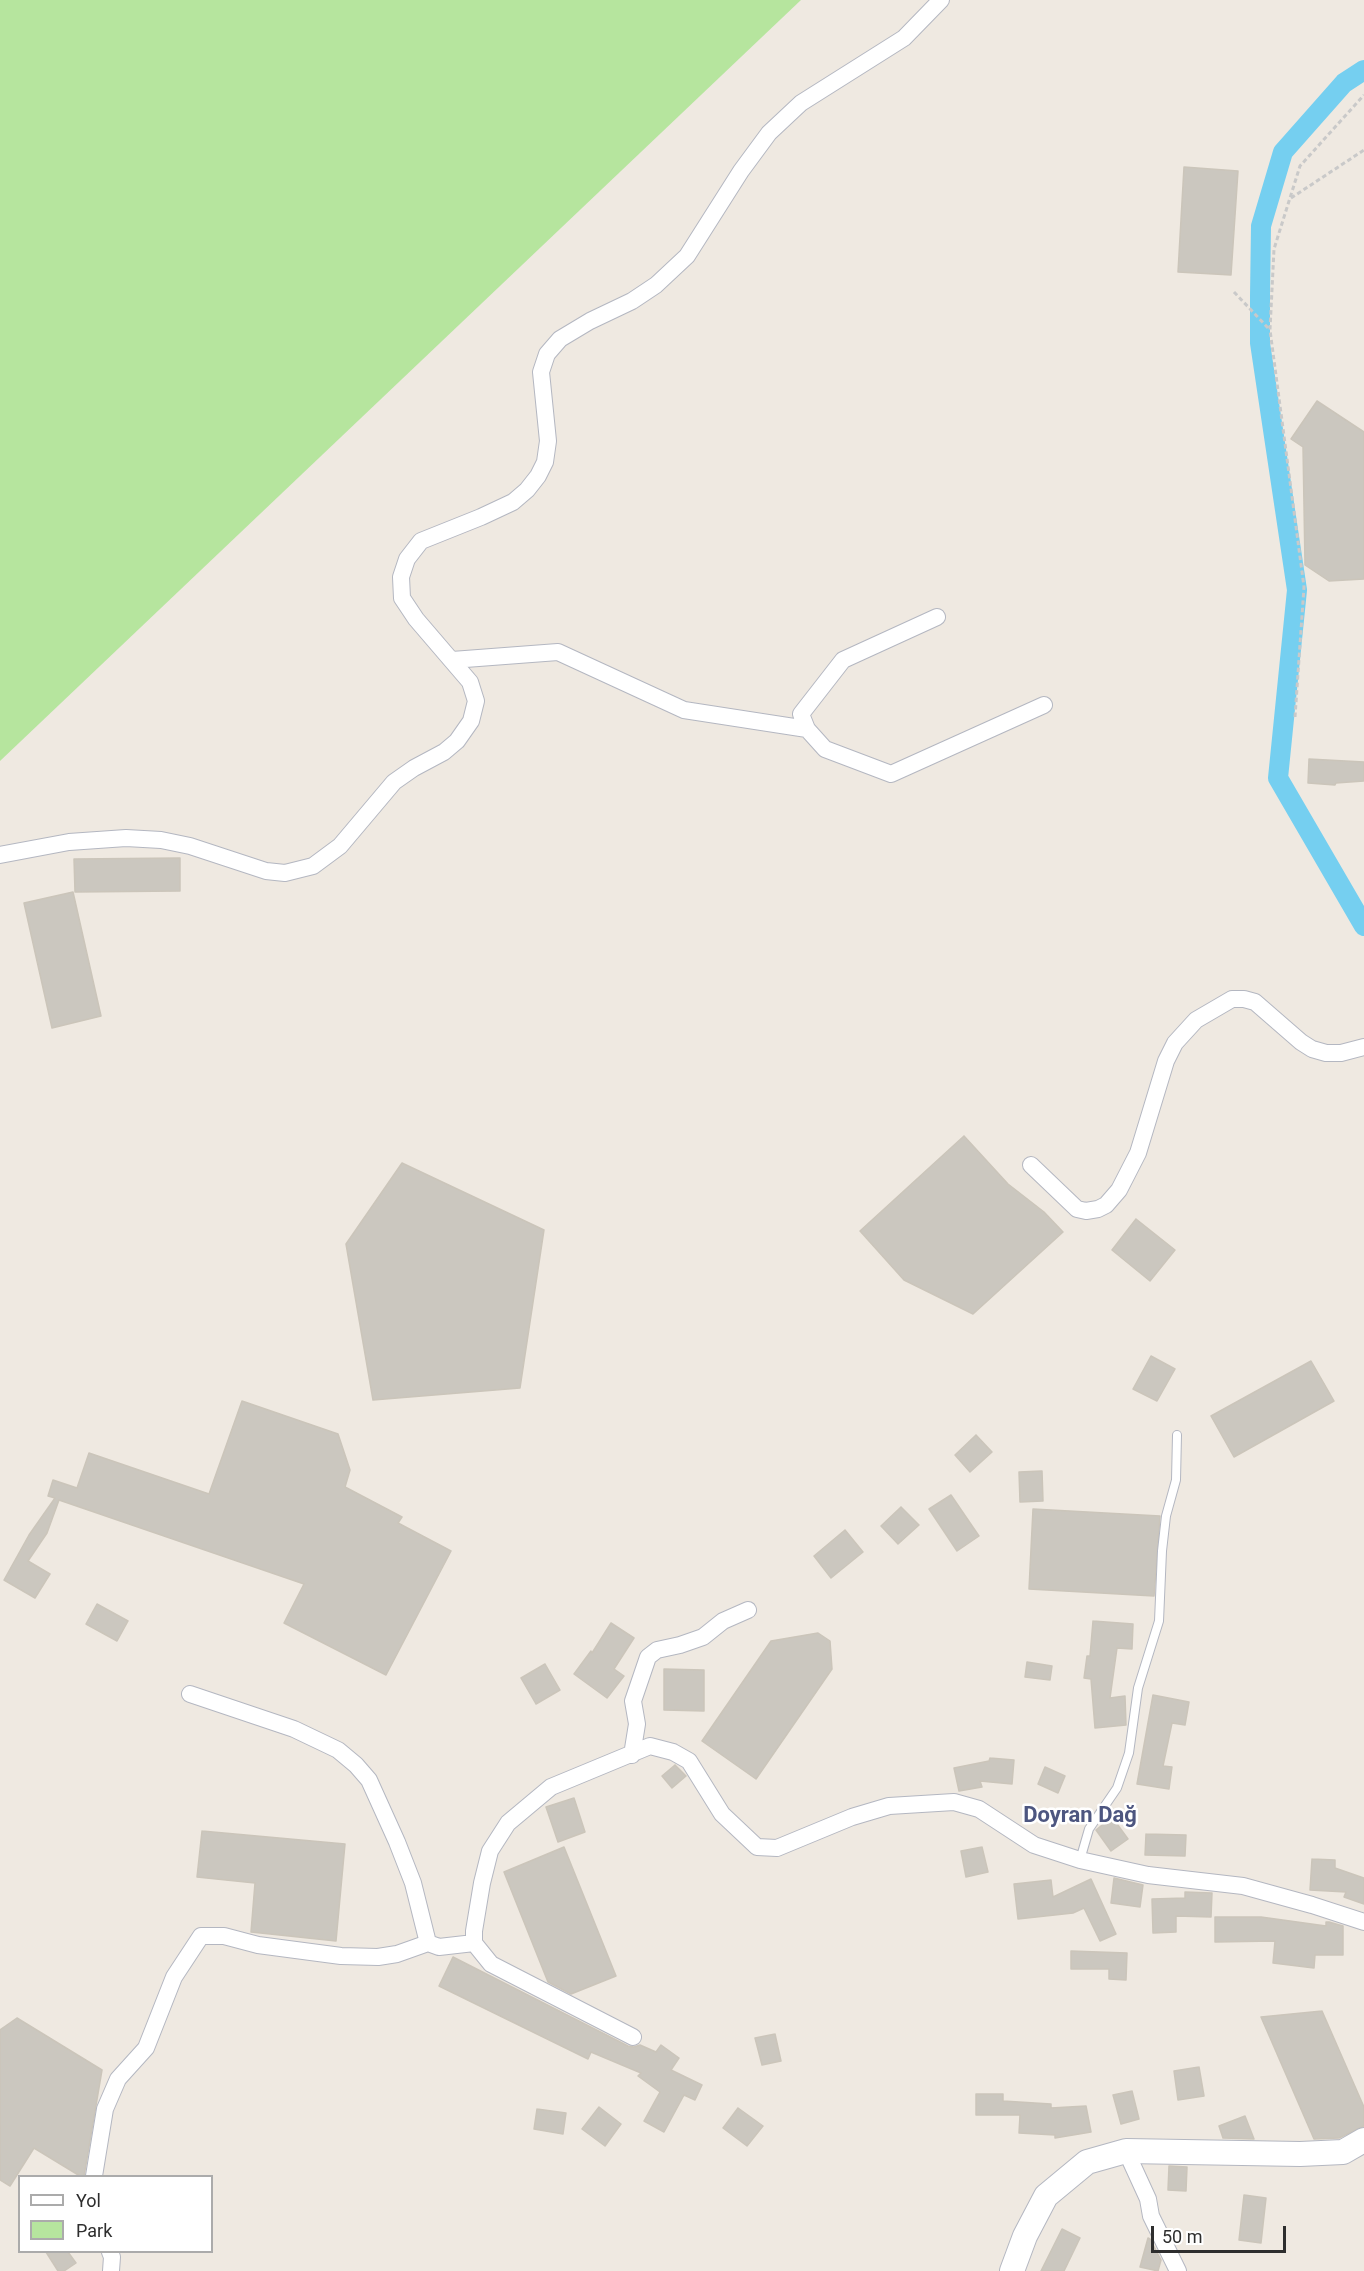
<!DOCTYPE html>
<meta charset="utf-8">
<style>
body{margin:0}
#map{position:relative;width:1364px;height:2271px;overflow:hidden;background:#efe9e1;font-family:Roboto,sans-serif}
canvas{display:block}
.legend{position:absolute;left:18px;top:2175px;width:195px;height:78px;box-sizing:border-box;background:#fff;border:2px solid #ababab;margin:0;padding:8px 10px;list-style:none;font-size:18px;color:#2e2e2e}
.legend li{display:flex;align-items:center;gap:12px;height:30px}
.legend b{width:30px;border:2px solid #ababab}
.scale{position:absolute;left:1151px;top:2226px;width:135px;height:27px;box-sizing:border-box;border:3px solid #2e2e2e;border-top:0;padding-left:8px;font-size:18px;line-height:21px;white-space:nowrap;color:#2e2e2e;-webkit-text-stroke:4px #fff;paint-order:stroke}
</style>
<div id="map">
<canvas width="1364" height="2271"></canvas>
<ul class="legend">
<li><b style="height:8px;background:#fff"></b>Yol</li>
<li><b style="height:16px;background:#b6e59e"></b>Park</li>
</ul>
<div class="scale">50 m</div>
</div>
<script>
const g = document.querySelector('canvas').getContext('2d');
g.lineJoin = 'round';
function paint(path, color) { g.fillStyle = color; g.fill(path, 'evenodd'); }
const toPath = rows => new Path2D(rows.map(r => 'M' + r).join(''));
function strokePath(path, color, width, dash) { g.strokeStyle = color; g.lineWidth = width; g.lineCap = dash ? 'butt' : 'round'; g.setLineDash(dash || []); g.stroke(path); }
function label(font, color, halo, rows, align = 'center') {
  g.font = font + ' Roboto,sans-serif'; g.lineWidth = 5; g.setLineDash([]); g.textBaseline = 'middle'; g.strokeStyle = halo; g.fillStyle = color; for (const [text, x, y, turn = 0] of rows) {
    g.save(); g.translate(x, y); g.rotate((+turn || 0) * Math.PI / 180); g.textAlign = isNaN(turn) ? turn : align; if (halo) g.strokeText(text, 0, 0); g.fillText(text, 0, 0); g.restore();
  }
}
paint(toPath([
 [0,0,801,0,0,761]
]), '#b6e59e');
strokePath(toPath([
 [1364,70,1344,83,1283,152,1261,226,1260,296,1260,343,1297,590,1278,778,1364,926]
]), '#75cff0', 20);
const building = toPath([
 [1184,167,1238,171,1231,275,1178,272,1184,167],
 [1317,401,1364,432,1364,579,1329,581,1305,565,1303,447,1291,439,1317,401],
 [1309,759,1364,762,1364,781,1336,783,1335,785,1308,783,1309,759],
 [180,858,180,891,75,892,74,859,180,858],
 [73,892,101,1016,52,1028,24,903,73,892],
 [964,1136,1008,1184,1044,1212,1063,1232,973,1314,904,1280,860,1231,964,1136],
 [402,1163,544,1230,520,1388,373,1400,346,1244,402,1163],
 [1136,1219,1175,1250,1150,1281,1112,1250,1136,1219],
 [1151,1356,1175,1369,1157,1401,1133,1389,1151,1356],
 [1311,1361,1334,1401,1234,1457,1211,1416,1311,1361],
 [242,1401,338,1434,350,1470,345,1487,402,1517,398,1523,451,1551,386,1675,284,1623,304,1584,59,1500,47,1533,28,1561,50,1574,35,1598,4,1580,29,1535,55,1498,48,1496,53,1480,77,1488,89,1453,209,1494,242,1401],
 [976,1435,992,1452,970,1472,955,1455,976,1435],
 [1042,1471,1043,1501,1020,1502,1019,1472,1042,1471],
 [951,1495,979,1536,957,1551,929,1509,951,1495],
 [901,1507,919,1525,898,1544,881,1526,901,1507],
 [1033,1509,1160,1516,1154,1596,1029,1589,1033,1509],
 [845,1530,863,1552,831,1578,814,1556,845,1530],
 [97,1604,128,1621,117,1641,86,1624,97,1604],
 [1093,1621,1133,1624,1132,1649,1117,1648,1110,1698,1125,1696,1126,1725,1095,1728,1091,1679,1084,1678,1087,1656,1090,1656,1093,1621],
 [611,1623,634,1638,614,1669,624,1676,607,1698,574,1674,591,1651,592,1653,611,1623],
 [818,1633,830,1641,832,1669,756,1779,702,1741,771,1641,818,1633],
 [1027,1662,1052,1666,1050,1680,1025,1677,1027,1662],
 [545,1664,560,1690,536,1704,521,1678,545,1664],
 [664,1669,704,1670,704,1711,664,1710,664,1669],
 [1153,1695,1189,1702,1185,1725,1172,1723,1163,1766,1172,1767,1169,1789,1137,1784,1153,1695],
 [990,1758,1014,1760,1012,1784,980,1781,982,1787,959,1791,954,1768,989,1761,990,1758],
 [675,1765,686,1776,672,1788,662,1776,675,1765],
 [1045,1767,1065,1776,1058,1793,1038,1784,1045,1767],
 [574,1798,585,1832,558,1842,546,1807,574,1798],
 [1112,1817,1128,1839,1111,1851,1096,1830,1112,1817],
 [202,1831,345,1844,336,1941,251,1932,255,1883,197,1877,202,1831],
 [1146,1834,1186,1835,1185,1856,1145,1855,1146,1834],
 [564,1847,616,1976,571,1994,548,1982,504,1872,564,1847],
 [982,1847,988,1872,966,1877,961,1851,982,1847],
 [1312,1859,1335,1860,1335,1868,1364,1878,1364,1904,1344,1897,1346,1892,1310,1890,1312,1859],
 [1114,1878,1143,1885,1140,1907,1111,1903,1114,1878],
 [1091,1879,1116,1934,1100,1941,1084,1908,1073,1913,1018,1919,1014,1884,1051,1880,1053,1897,1091,1879],
 [1185,1892,1212,1893,1211,1917,1176,1916,1176,1932,1153,1933,1152,1899,1185,1898,1185,1892],
 [1215,1917,1261,1917,1326,1926,1326,1922,1329,1922,1343,1926,1343,1955,1315,1955,1314,1968,1273,1963,1275,1941,1215,1942,1215,1917],
 [1071,1951,1127,1953,1126,1980,1109,1979,1109,1969,1071,1969,1071,1951],
 [453,1957,628,2046,634,2047,640,2045,656,2052,661,2045,679,2058,671,2070,702,2085,695,2100,684,2095,664,2132,644,2121,660,2092,638,2076,641,2073,591,2052,588,2059,439,1986,453,1957],
 [1322,2011,1364,2107,1364,2126,1339,2138,1314,2139,1261,2017,1322,2011],
 [17,2018,102,2070,84,2176,80,2176,34,2148,10,2186,0,2180,0,2030,17,2018],
 [775,2034,781,2061,762,2065,755,2038,775,2034],
 [1199,2067,1204,2096,1178,2100,1174,2071,1199,2067],
 [1132,2091,1139,2119,1121,2124,1113,2095,1132,2091],
 [976,2094,1003,2094,1003,2101,1051,2104,1051,2108,1086,2106,1091,2132,1055,2138,1055,2135,1019,2133,1020,2115,976,2115,976,2094],
 [599,2107,621,2124,605,2146,582,2129,599,2107],
 [738,2108,763,2126,747,2146,723,2128,738,2108],
 [537,2109,566,2113,563,2134,534,2129,537,2109],
 [1245,2116,1254,2139,1223,2138,1219,2126,1245,2116],
 [1169,2166,1187,2167,1186,2191,1168,2190,1169,2166],
 [1244,2195,1266,2198,1261,2243,1239,2240,1244,2195],
 [1062,2229,1080,2238,1064,2271,1041,2271,1062,2229],
 [1148,2238,1150,2239,1161,2260,1158,2271,1140,2267,1148,2238],
 [46,2252,68,2252,76,2263,64,2271,58,2271,46,2252]
]);
paint(building, '#cbc7bf');
strokePath(building, '#cbc5ba', 1.5);
const lane = toPath([
 [1080,1860,1089,1829,1117,1788,1129,1753,1138,1688,1159,1621,1162,1551,1166,1516,1176,1480,1177,1435]
]);
const street = toPath([
 [937,617,843,660,801,714,807,729,825,749,891,774,1044,705],
 [452,660,558,652,684,710,807,729],
 [0,855,69,842,126,838,161,840,190,846,266,871,285,873,313,866,340,846,394,782,414,768,444,752,457,741,471,721,476,701,470,682,416,619,402,598,401,577,407,559,421,541,481,517,513,502,527,490,538,476,545,462,548,441,541,372,547,354,560,339,590,321,632,301,656,285,687,256,741,171,769,133,801,103,904,38,941,0],
 [1031,1165,1077,1209,1086,1211,1098,1209,1106,1205,1119,1190,1138,1153,1166,1061,1175,1043,1196,1020,1232,999,1244,999,1255,1002,1301,1042,1312,1049,1326,1053,1341,1053,1364,1047],
 [190,1694,294,1729,338,1750,356,1765,369,1780,397,1842,413,1883,428,1943],
 [632,1755,637,1724,633,1701,648,1657,657,1650,680,1645,703,1637,723,1621,748,1610],
 [633,2037,491,1964,474,1943,474,1931,482,1883,490,1851,508,1823,551,1787,650,1746,673,1752,689,1761,722,1814,757,1847,777,1848,852,1817,889,1806,954,1802,979,1809,1034,1845,1080,1860,1148,1875,1243,1886,1312,1905,1364,1922],
 [1126,2151,1148,2199,1151,2216,1178,2271],
 [94,2176,105,2109,118,2079,146,2048,174,1977,201,1936,224,1936,258,1945,341,1956,378,1957,397,1954,428,1943,439,1947,474,1943],
 [110,2252,112,2257,111,2271]
]);
const secondary = toPath([
 [1012,2271,1025,2236,1046,2196,1087,2162,1126,2151,1300,2154,1343,2152,1364,2140]
]);
strokePath(lane, '#b4b7c1', 10);
strokePath(street, '#b4b7c1', 18);
strokePath(secondary, '#b4b7c1', 26);
strokePath(toPath([
 [1291,198,1364,150],
 [1234,292,1270,330],
 [1295,717,1304,587,1270,330,1274,249,1300,166,1364,95]
]), '#c9c9c9', 3, [4.5, 3]);
strokePath(lane, '#fff', 8);
strokePath(street, '#fff', 16);
strokePath(secondary, '#fff', 24);
label('bold 22px', '#4d5680', '#fff', [
 ["Doyran Dağ",1080,1816]
]);
</script>
